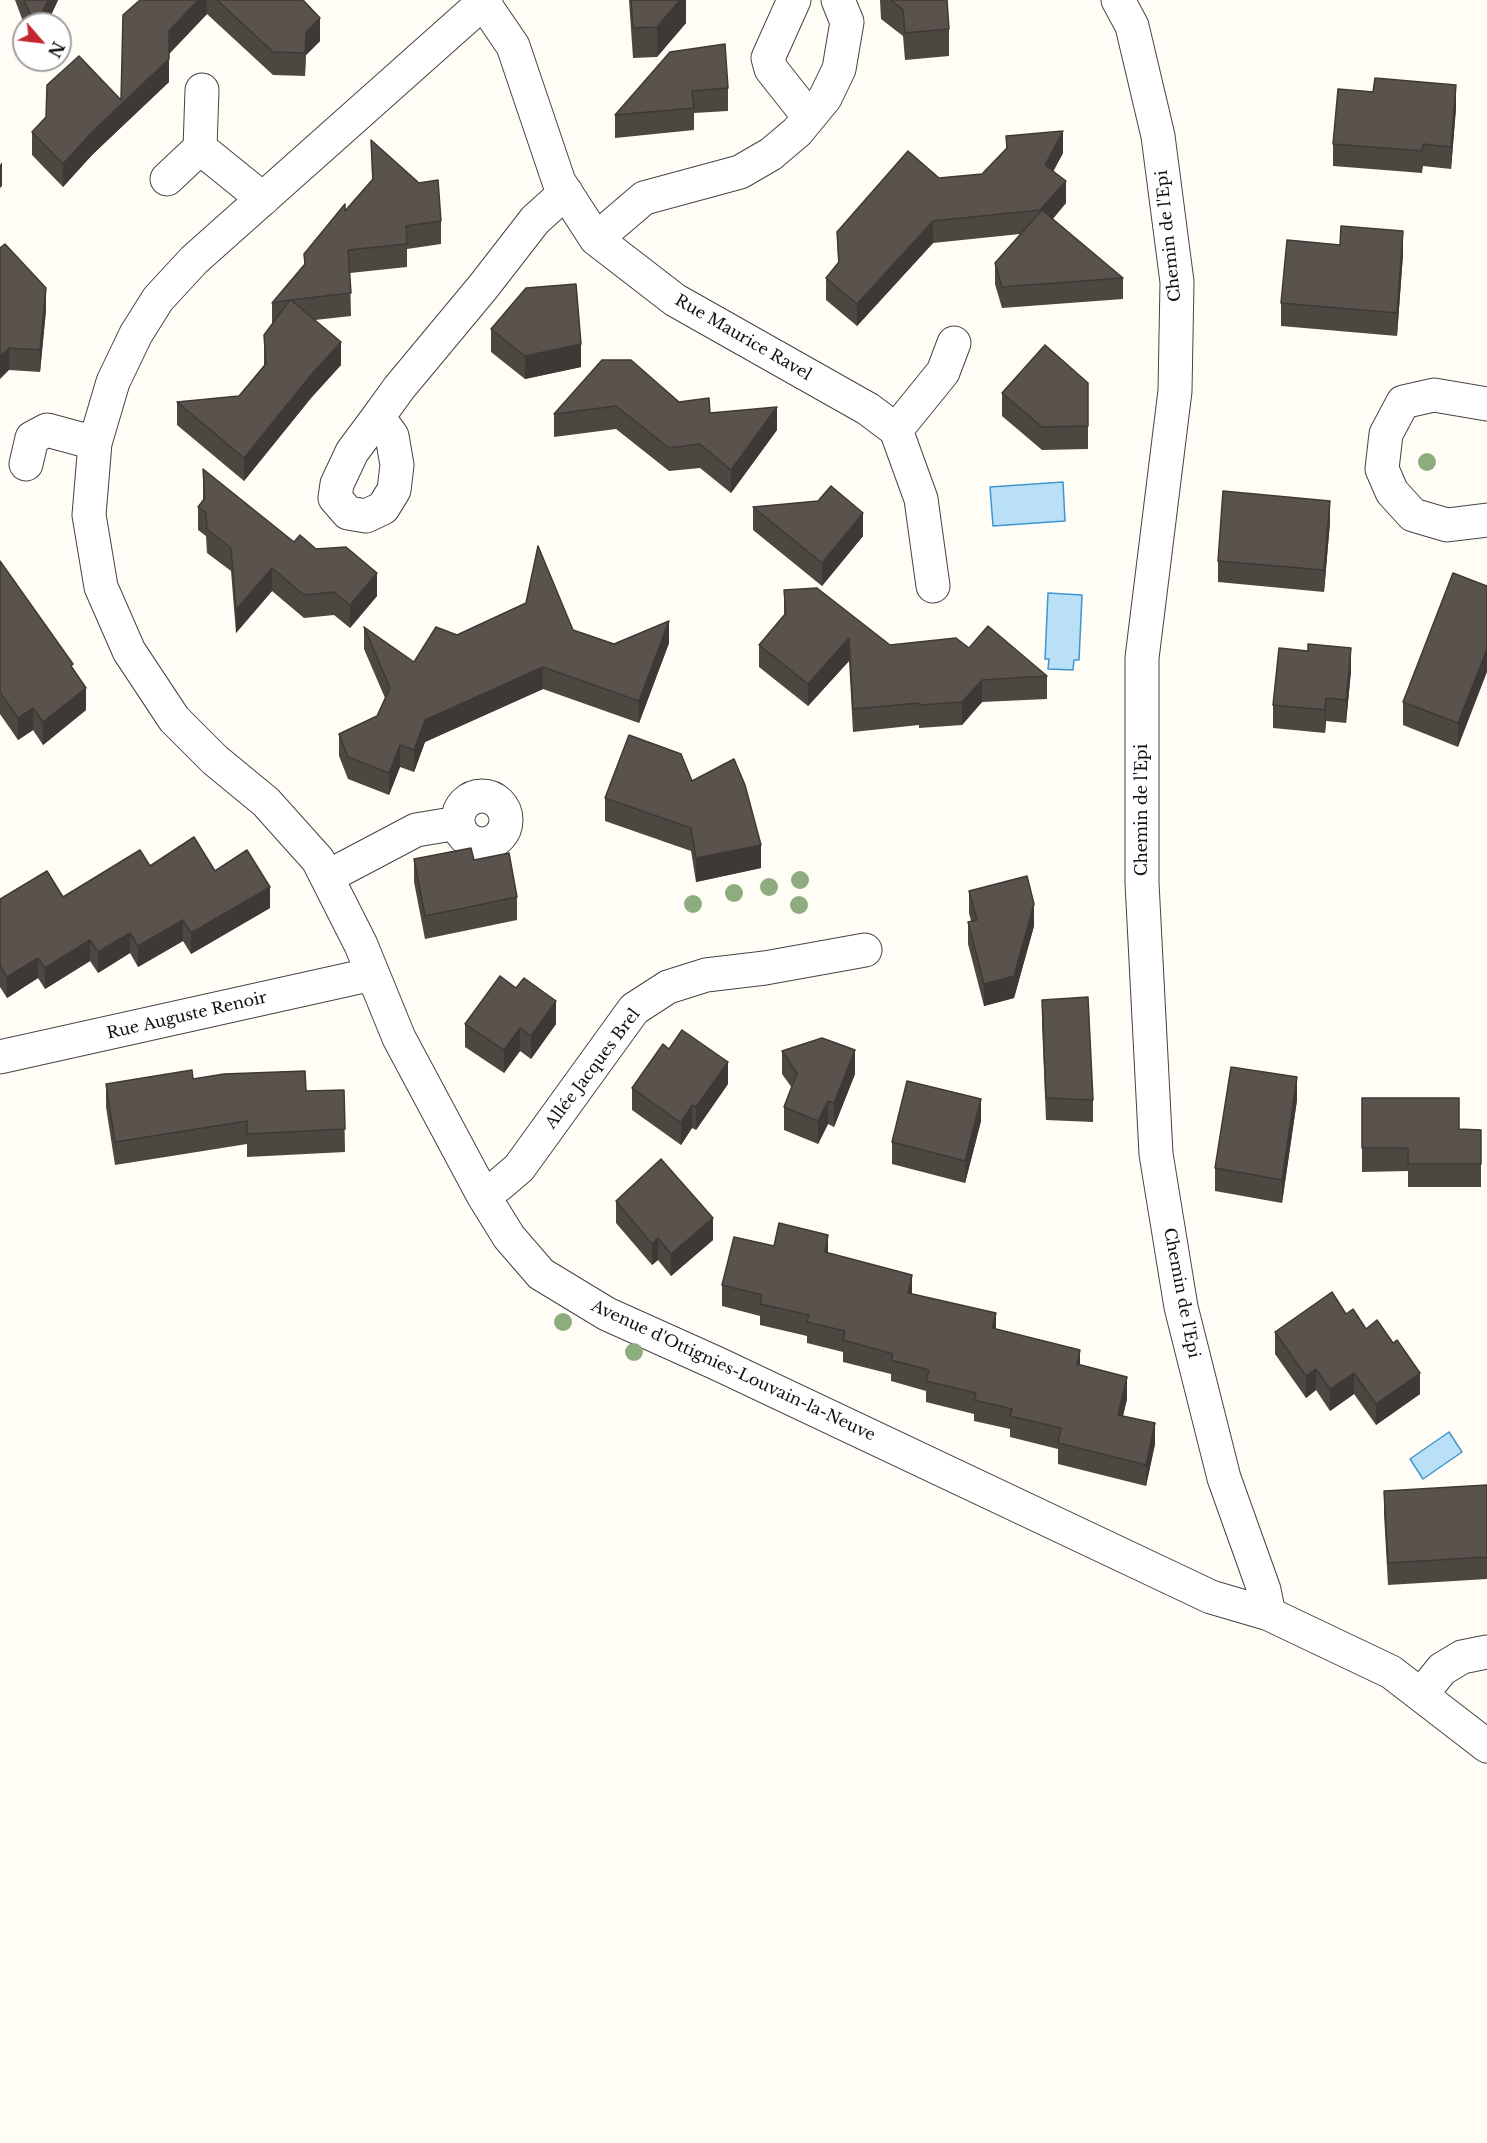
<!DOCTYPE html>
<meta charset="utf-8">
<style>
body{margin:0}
#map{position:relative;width:1487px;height:2143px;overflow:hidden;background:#fffdf5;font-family:"Libre Baskerville",serif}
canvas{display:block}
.north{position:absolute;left:12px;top:12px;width:60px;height:60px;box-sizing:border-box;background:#fff;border:2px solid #a0a0a0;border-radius:50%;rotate:118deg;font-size:16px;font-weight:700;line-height:24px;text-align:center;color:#111}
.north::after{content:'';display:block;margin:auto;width:21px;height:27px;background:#c4262e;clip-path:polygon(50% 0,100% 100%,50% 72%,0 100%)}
</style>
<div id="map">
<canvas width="1487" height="2143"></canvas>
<div class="north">N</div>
</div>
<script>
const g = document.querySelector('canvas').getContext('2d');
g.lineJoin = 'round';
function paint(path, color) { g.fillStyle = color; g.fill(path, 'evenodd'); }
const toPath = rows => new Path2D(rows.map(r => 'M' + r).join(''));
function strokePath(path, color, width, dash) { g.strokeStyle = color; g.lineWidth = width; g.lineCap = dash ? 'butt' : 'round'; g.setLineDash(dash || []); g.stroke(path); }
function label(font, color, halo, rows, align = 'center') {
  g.font = font + ' "Libre Baskerville",serif'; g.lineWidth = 6; g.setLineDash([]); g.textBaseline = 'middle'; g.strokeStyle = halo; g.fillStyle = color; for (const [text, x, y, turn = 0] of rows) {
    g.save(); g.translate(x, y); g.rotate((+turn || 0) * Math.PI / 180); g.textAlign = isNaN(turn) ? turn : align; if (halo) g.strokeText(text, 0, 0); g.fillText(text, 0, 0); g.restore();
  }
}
const water = toPath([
 [1063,482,1065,521,993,526,990,487,1063,482],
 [1048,593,1082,595,1079,660,1074,660,1073,670,1048,669,1049,659,1045,659,1048,593],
 [1449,1432,1462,1452,1423,1479,1410,1459,1449,1432]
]);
paint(water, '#b9e0f7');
strokePath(water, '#3f96cf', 1.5);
const minor = toPath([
 [486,0,194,260,158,299,136,334,113,382,95,443,89,515,101,587,129,651,174,719,215,760,266,802,318,860,361,945,399,1038,483,1195,509,1237,541,1274,607,1314,716,1363,1211,1597,1269,1614,1391,1672,1487,1746],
 [794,0,768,58,771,69,809,117],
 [1118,0,1132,26,1158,136,1177,282,1175,391,1142,658,1142,883,1156,1154,1181,1307,1224,1478,1264,1590,1269,1614],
 [483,2,513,46,559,182,596,239,675,300,868,409,896,430,921,499,933,586],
 [202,90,200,148,263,199],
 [167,179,200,148],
 [596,239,644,198,740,172,771,154,797,132,825,98,839,69,847,22,838,0],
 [1487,404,1434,395,1403,402,1386,434,1382,469,1392,492,1413,515,1447,525,1487,520],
 [378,417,392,436,397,465,394,490,383,508,366,516,348,513,335,498,337,484,352,452,378,417,399,388,483,287,535,220,566,192],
 [896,430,943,372,954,343],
 [26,464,32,438,47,430,95,443],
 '458 820a24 24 0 1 1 48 0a24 24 0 1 1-48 0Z',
 [327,877,416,830,458,823],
 [0,1057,373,974],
 [483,1195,499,1185,519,1168,634,1009,668,987,706,975,765,968,865,950],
 [1421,1695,1442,1669,1462,1657,1487,1652]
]);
strokePath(minor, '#444', 35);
strokePath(minor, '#fff', 33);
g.fillStyle = '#8dad7f';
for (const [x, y] of [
 [1427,462],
 [800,880],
 [769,887],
 [734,893],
 [693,904],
 [799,905],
 [563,1322],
 [634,1352]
]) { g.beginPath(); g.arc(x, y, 9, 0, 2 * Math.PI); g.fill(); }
paint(toPath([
 [15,0,58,0,47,24,24,24],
 [140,0,303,0,320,41,306,55,305,76,273,75,207,14,169,54,169,82,92,155,63,187,32,155,32,132,121,100],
 [629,0,686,0,686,23,657,57,633,58],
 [880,0,947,0,949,29,949,56,905,60,903,36,881,19],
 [670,52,728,88,728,111,694,113,694,130,615,138,615,115],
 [1456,108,1451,169,1423,166,1422,173,1333,166,1333,144],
 [1006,136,1063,153,1053,171,1066,203,1053,219,1123,278,1123,299,1002,308,995,284,995,263,1020,234,933,243,857,326,826,300,826,278,838,263,837,232,939,178,982,174,1006,149],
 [371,140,441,221,441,244,407,249,407,267,350,273,351,316,315,320,341,365,311,398,244,481,177,425,177,402,239,396,264,365,264,335,272,324,272,303,304,265,304,254,345,211,372,180],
 [0,248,46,310,40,372,9,370],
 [1403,254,1397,336,1281,326,1281,303],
 [491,329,581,367,525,379,491,352],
 [602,360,679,402,710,413,777,430,731,493,700,468,669,471,616,429,554,437,554,414],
 [1088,383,1088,449,1042,450,1002,416,1002,393],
 [203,469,294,542,316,549,377,596,350,628,334,615,304,618,272,591,236,633,231,571,207,553,206,536,198,530,198,507,203,500],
 [818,501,863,536,822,586,753,530,753,507],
 [1330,522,1324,592,1218,582,1218,561],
 [0,561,73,669,86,710,43,745,33,730,18,740,0,714],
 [1487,586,1458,747,1403,725,1403,702],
 [784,590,890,645,969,648,1047,676,1047,699,982,702,962,725,919,728,919,725,853,732,849,661,808,706,759,667,759,645,784,615],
 [364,627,414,662,457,635,573,630,614,644,669,643,639,723,543,689,425,742,414,772,400,767,389,795,348,779,339,756,339,734,377,716,385,698,364,649],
 [1351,671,1346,723,1326,721,1325,733,1273,728,1273,705],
 [692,781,761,868,696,882,691,851,605,821,605,798],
 [414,859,474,860,517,897,517,920,425,939,414,882],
 [150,866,215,871,270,908,191,954,183,941,138,967,130,953,98,973,90,961,45,989,38,978,7,998,0,987,0,899,63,897],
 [969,891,1034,926,1014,998,984,1006,968,944,968,922,971,921,969,913],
 [1042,1000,1093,1100,1093,1122,1046,1120,1042,1022],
 [465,1024,556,1024,531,1059,520,1051,504,1073,465,1047],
 [669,1049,728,1084,696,1130,692,1128,681,1145,632,1110,632,1088],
 [782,1051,855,1074,834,1127,828,1124,818,1144,784,1130,784,1107,792,1088,782,1074],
 [193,1079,306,1091,344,1090,345,1152,247,1157,247,1144,115,1165,106,1107,106,1084],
 [1362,1098,1459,1129,1481,1130,1481,1187,1408,1187,1408,1171,1362,1172],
 [1297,1100,1282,1203,1215,1191,1215,1168],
 [981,1121,965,1183,892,1164,892,1142],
 [616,1201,713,1240,671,1276,658,1260,652,1265,616,1223],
 [828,1253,912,1294,1080,1365,1127,1399,1123,1416,1155,1444,1146,1486,1058,1464,1058,1449,1010,1437,1010,1429,974,1421,974,1414,926,1402,926,1391,891,1381,891,1374,843,1362,843,1352,807,1343,807,1336,760,1325,760,1316,722,1306,722,1285],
 [1346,1314,1366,1329,1420,1394,1376,1425,1354,1394,1330,1411,1316,1390,1306,1398,1275,1354,1275,1332],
 [1487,1485,1487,1579,1388,1585,1384,1514,1384,1491]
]), '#4d4742');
paint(toPath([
 [48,0,58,0,47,24,37,24],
 [198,0,207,0,207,14,169,54,169,31],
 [680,0,686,0,686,23,657,57,657,27],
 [320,18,320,41,306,55,305,76,306,32],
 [169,59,169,82,92,155,63,187,63,164,92,132],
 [1456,85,1456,108,1451,169,1451,147],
 [1063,131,1063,153,1045,187,1045,165],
 [2,162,2,186,0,188,0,165],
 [1066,181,1066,203,1040,232,1040,210],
 [933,221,933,243,857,326,857,304],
 [1403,231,1403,254,1397,336,1397,313],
 [46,288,46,310,40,372,40,350],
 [341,342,341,365,311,398,244,481,244,458,311,375],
 [581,344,581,367,525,379,525,356],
 [9,348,9,370,0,379,0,356],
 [777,407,777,430,731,493,731,470],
 [1330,501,1330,522,1324,592,1324,570],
 [863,513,863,536,822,586,822,563],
 [272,568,272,591,236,633,236,610],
 [377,573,377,596,350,628,350,605],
 [669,621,669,643,639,723,639,701],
 [849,638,849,661,808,706,808,684],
 [1351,648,1351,671,1346,723,1346,700],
 [1487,649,1487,672,1458,747,1458,723],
 [543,667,543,689,425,742,414,772,414,750,425,720],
 [982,680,982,702,962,725,962,702],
 [86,688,86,710,43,745,43,722],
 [1326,698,1326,721,1325,733,1325,710],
 [33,708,33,730,18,740,18,718],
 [400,745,400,767,389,795,389,773],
 [761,845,761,868,696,882,696,858],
 [270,887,270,908,191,954,191,933],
 [1034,904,1034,926,1014,998,984,1006,984,984],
 [183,920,183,941,138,967,138,946],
 [130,933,130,953,98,973,98,952],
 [90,940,90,961,45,989,45,968],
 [38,958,38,978,7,998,7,977],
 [556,1001,556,1024,531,1059,531,1036],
 [520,1028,520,1051,504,1073,504,1050],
 [855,1050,855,1074,834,1127,834,1103],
 [728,1062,728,1084,696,1130,696,1107],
 [1297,1077,1297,1100,1282,1203,1282,1180],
 [981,1099,981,1121,965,1183,965,1161],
 [828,1101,828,1124,818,1144,818,1121],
 [692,1105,692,1128,681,1145,681,1123],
 [713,1218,713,1240,671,1276,671,1254],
 [828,1235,828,1256,825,1252],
 [658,1238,658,1260,652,1265,652,1244],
 [912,1275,912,1296,908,1293],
 [996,1313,996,1335,992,1328],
 [1080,1350,1080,1371,1077,1364],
 [1316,1369,1316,1390,1306,1398,1306,1376],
 [1354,1373,1354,1394,1330,1411,1330,1389],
 [1420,1373,1420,1394,1376,1425,1376,1404],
 [1127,1377,1127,1399,1118,1436,1118,1415],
 [1155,1423,1155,1444,1146,1486,1146,1465]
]), '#3f3936');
const building = toPath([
 [24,0,48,0,37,24,34,24,24,0],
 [140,0,198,0,169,31,169,59,92,132,63,164,32,132,46,117,47,85,79,56,121,100,123,15,140,0],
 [217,0,303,0,320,18,306,32,305,53,273,52,217,0],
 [631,0,680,0,657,27,633,28,631,0],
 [891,0,947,0,949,29,905,33,903,10,891,0],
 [725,44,728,88,692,91,694,108,615,115,670,52,725,44],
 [1375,78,1456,85,1451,147,1423,144,1422,151,1333,144,1338,89,1373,92,1375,78],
 [1063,131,1045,165,1066,181,1040,210,933,221,857,304,826,278,839,262,837,232,908,151,939,178,982,174,1007,148,1006,136,1063,131],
 [371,140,419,183,438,180,441,221,406,226,407,244,348,250,351,293,291,300,341,342,311,375,244,458,177,402,239,396,266,364,264,335,290,300,272,303,305,264,304,254,345,204,345,211,373,179,371,140],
 [1042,210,1123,278,1002,287,995,263,1042,210],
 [1341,226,1403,231,1397,313,1281,303,1287,240,1340,245,1341,226],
 [5,244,46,288,40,350,9,348,0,356,0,248,5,244],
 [576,284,581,344,525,356,491,329,526,288,576,284],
 [1045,345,1088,383,1088,426,1042,427,1002,393,1045,345],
 [602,360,631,360,679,402,709,398,710,413,777,407,731,470,700,444,669,448,616,406,554,414,602,360],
 [203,469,294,542,300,535,316,549,346,547,377,573,350,605,334,592,304,595,272,568,236,610,231,548,207,529,206,513,198,507,205,498,203,469],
 [831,486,863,513,822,563,753,507,818,501,831,486],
 [1223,491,1330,501,1324,570,1218,561,1223,491],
 [538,546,573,630,614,644,669,621,639,701,543,667,425,720,414,750,400,745,389,773,348,757,339,734,377,716,390,688,364,627,414,662,436,627,457,635,526,603,538,546],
 [0,561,73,664,71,666,86,688,43,722,33,708,18,718,0,692,0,561],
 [1453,573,1487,586,1487,649,1458,723,1403,702,1453,573],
 [817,588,890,645,956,638,969,648,988,626,1047,676,982,680,962,702,919,705,919,703,853,709,849,638,808,684,759,645,786,613,784,590,817,588],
 [1308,644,1351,648,1346,700,1326,698,1325,710,1273,705,1279,648,1308,651,1308,644],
 [629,735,681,754,692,781,734,759,745,785,761,845,696,858,691,828,605,798,629,735],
 [194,837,215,871,247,850,270,887,191,933,183,920,138,946,130,933,98,952,90,940,45,968,38,958,7,977,0,966,0,899,47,871,63,897,140,850,150,866,194,837],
 [471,848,474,860,509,853,517,897,425,916,414,859,471,848],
 [1027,876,1034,904,1014,976,984,984,968,922,977,920,969,891,1027,876],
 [500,976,516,988,524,978,556,1001,531,1036,520,1028,504,1050,465,1024,500,976],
 [1088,997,1093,1100,1046,1098,1042,1000,1088,997],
 [682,1030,728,1062,696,1107,692,1105,681,1123,632,1088,663,1044,669,1049,682,1030],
 [822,1038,855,1050,834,1103,828,1101,818,1121,784,1107,797,1073,782,1051,822,1038],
 [1231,1067,1297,1077,1282,1180,1215,1168,1231,1067],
 [192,1070,193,1079,224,1074,305,1071,306,1091,344,1090,345,1129,247,1134,247,1121,115,1142,106,1084,192,1070],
 [907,1081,981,1099,965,1161,892,1142,907,1081],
 [1362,1098,1459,1098,1459,1129,1481,1130,1481,1164,1408,1164,1408,1148,1362,1148,1362,1098],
 [661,1159,713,1218,671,1254,658,1238,652,1244,616,1201,661,1159],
 [779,1223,828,1235,825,1252,912,1275,908,1293,996,1313,992,1328,1080,1350,1077,1364,1127,1377,1118,1415,1155,1423,1146,1465,1058,1443,1061,1428,1010,1416,1012,1409,974,1400,976,1393,926,1381,929,1370,891,1360,893,1354,843,1340,845,1331,807,1322,809,1315,760,1304,762,1295,722,1285,734,1237,774,1246,779,1223],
 [1332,1292,1346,1314,1353,1309,1366,1329,1377,1320,1393,1343,1397,1340,1420,1373,1376,1404,1354,1373,1330,1389,1316,1369,1306,1376,1275,1332,1332,1292],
 [1487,1485,1487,1557,1388,1563,1384,1491,1487,1485]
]);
paint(building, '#5a524d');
strokePath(building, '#3f3936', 1.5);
label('16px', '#111', '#fff', [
 ["Chemin de l'Epi",1169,236,-96],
 ["Rue Maurice Ravel",743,338,30],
 ["Chemin de l'Epi",1142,810,-90],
 ["Rue Auguste Renoir",187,1016,-13],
 ["Allée Jacques Brel",593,1069,-53],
 ["Chemin de l'Epi",1181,1293,79],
 ["Avenue d'Ottignies-Louvain-la-Neuve",733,1371,25]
]);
</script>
